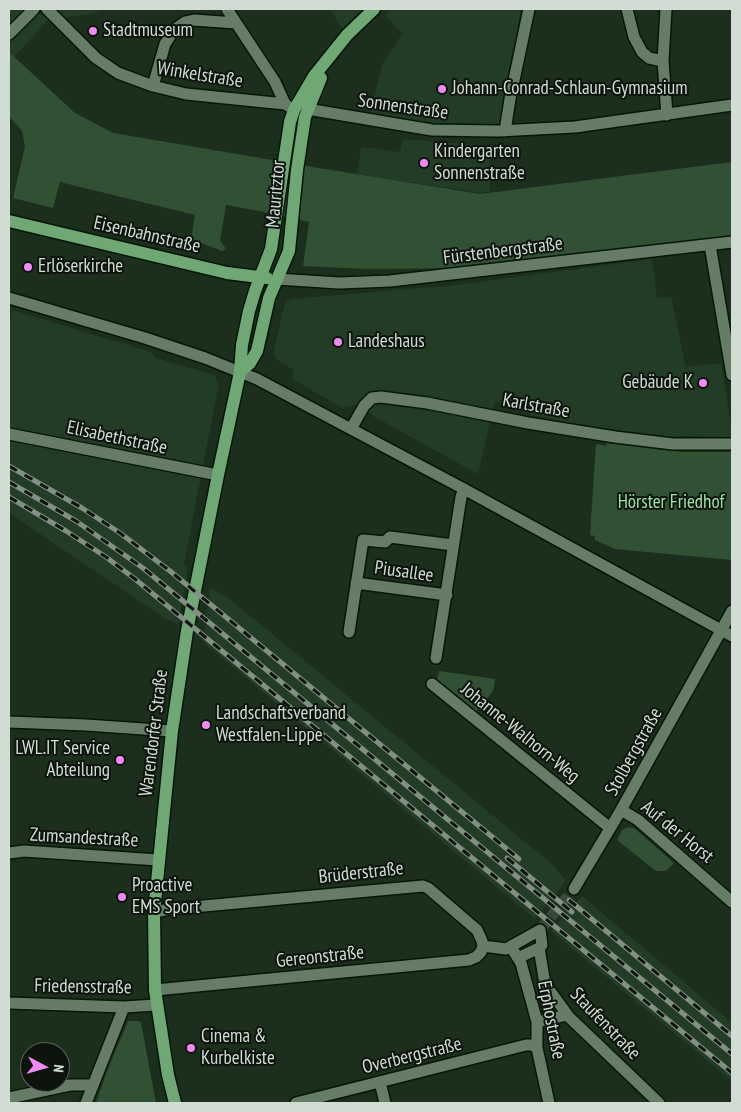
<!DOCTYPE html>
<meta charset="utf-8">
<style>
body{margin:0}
#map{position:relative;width:741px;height:1112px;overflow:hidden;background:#1c2f1d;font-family:"PT Sans Narrow",sans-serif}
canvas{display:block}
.frame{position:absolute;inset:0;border:10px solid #d1ddd2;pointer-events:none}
.north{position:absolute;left:20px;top:1042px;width:50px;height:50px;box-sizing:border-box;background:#0c140d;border:1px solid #5b645c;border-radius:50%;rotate:96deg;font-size:14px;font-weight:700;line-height:20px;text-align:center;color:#d1ddd2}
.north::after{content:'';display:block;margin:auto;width:18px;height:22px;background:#f18af4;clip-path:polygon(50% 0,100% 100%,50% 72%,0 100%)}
</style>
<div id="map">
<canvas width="741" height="1112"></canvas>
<div class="frame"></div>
<div class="north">N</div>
</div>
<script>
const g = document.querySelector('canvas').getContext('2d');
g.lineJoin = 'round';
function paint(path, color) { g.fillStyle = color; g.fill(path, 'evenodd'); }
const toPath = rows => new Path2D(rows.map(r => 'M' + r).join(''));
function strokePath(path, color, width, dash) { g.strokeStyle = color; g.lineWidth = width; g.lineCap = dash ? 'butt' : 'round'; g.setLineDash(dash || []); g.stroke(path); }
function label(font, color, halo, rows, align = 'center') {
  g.font = font + ' "PT Sans Narrow",sans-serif'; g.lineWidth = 4; g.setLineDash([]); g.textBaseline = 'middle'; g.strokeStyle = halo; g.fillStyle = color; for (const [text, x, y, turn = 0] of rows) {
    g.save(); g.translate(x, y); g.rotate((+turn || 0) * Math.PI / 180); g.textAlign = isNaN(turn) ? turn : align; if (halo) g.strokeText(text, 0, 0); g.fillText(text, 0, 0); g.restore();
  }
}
paint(toPath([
 [9,9,102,9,92,14,49,19,14,57,9,51],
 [330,9,382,9,348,39],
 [392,9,521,9,501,126,445,126,370,114,382,65,402,34,385,15],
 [403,139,489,146,490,191,481,193,357,174,361,147,400,152],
 [652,259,657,298,671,297,686,367,721,363,732,432,730,437,680,436,665,439,554,422,554,419,530,415,527,407,495,401,478,474,371,415,370,413,355,405,341,407,292,379,294,370,277,360,273,355,285,302,291,299,456,285],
 [12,310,151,352,156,358,214,375,219,383,184,564,188,568,178,624,166,619,9,513,9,330],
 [210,588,225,596,254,619,553,865,566,881,535,919,203,642],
 [582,896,732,1023,732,1081,551,931]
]), '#233c26');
paint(toPath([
 [9,52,75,113,113,133,319,168,480,194,732,162,732,236,464,268,365,269,303,266,309,222,259,211,226,205,220,240,226,249,222,251,191,239,195,215,60,182,53,208,13,198,25,147,22,131,9,116],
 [607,443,682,452,732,452,732,560,615,549,595,540,595,536,590,535,596,444,606,446],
 [439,671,495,679,493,691,475,713,437,682],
 [628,827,634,828,674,863,666,871,656,871,617,840,622,830],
 [128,1021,139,1021,141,1023,156,1103,96,1103,107,1071]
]), '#325034');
strokePath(toPath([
 [540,930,574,889]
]), '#374938', 11, [11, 5.5]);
const minor = toPath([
 [47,9,96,58,118,73,153,86,186,94,285,104],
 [227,9,275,82,285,104,288,106],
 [627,9,634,37,642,52,649,58,663,61,667,115],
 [9,34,34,9],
 [663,61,666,9],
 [153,86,165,44,174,30,185,22,194,20,236,23],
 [307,109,432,130,498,131,575,127,732,105],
 [505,131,510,99,529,9],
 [710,245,732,375],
 [277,279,339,283,390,281,732,242],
 [9,298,145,338,205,358,257,379,464,489,732,636],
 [351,429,364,406,372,398,381,397,427,403,528,423,615,437,673,444,732,444],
 [9,434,218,475],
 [356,583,447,595],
 [349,632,363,540,385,542,390,537,453,545],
 [436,658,461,497,464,489],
 [432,684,610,828],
 [9,722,86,725,172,731],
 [621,810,638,820,732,902],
 [9,853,24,851,158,860],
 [574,889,621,810,732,611],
 [154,912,171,909,423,886,428,888,477,930,482,941,483,946],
 [483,946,506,949,540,930,542,945,539,948,545,984,569,1017,659,1103],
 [511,947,521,963,537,1022,537,1048,549,1103],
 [518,958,539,948],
 [155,990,469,960,476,957,481,952,483,946],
 [9,1003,124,1007,156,1005],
 [537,1022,567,1015],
 [380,1082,385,1103],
 [9,1098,70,1085,93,1085],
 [86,1103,124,1007],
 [296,1103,526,1045,532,1045,537,1048]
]);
const major = toPath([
 [9,221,227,273,267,278],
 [240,372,250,363,257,351,269,298,289,251,297,170,305,117,321,78],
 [175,1103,168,1075,155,990,154,912,172,731,187,631,218,475,240,372,242,345,249,311,255,291,271,249,290,122,294,110,314,76,347,35,374,9]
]);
strokePath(minor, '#051707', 14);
strokePath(major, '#051707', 15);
strokePath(minor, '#667c67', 11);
strokePath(major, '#70a875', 12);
const rail = toPath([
 [9,466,82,508,120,533,170,571,519,859],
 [9,482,76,521,143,568,732,1054],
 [9,497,66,531,106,557,135,579,732,1073],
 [507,858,572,912],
 [569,900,732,1036]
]);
strokePath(rail, '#819082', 5);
strokePath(rail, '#0c140d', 3, [9]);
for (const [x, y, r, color] of [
 [93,31,5,"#f18af4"],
 [442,89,5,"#f18af4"],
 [424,163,5,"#f18af4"],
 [28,267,5,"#f18af4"],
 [338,342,5,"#f18af4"],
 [703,383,5,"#f18af4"],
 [206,725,5,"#f18af4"],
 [120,760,5,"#f18af4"],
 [122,897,5,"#f18af4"],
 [191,1048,5,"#f18af4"]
]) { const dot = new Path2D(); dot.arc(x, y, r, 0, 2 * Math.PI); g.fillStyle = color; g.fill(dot); strokePath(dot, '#0c140d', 2); }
label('19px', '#d1ddd2', '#0c140d', [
 ["Stadtmuseum",103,31],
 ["Johann-Conrad-Schlaun-Gymnasium",452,89],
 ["Kindergarten",434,152],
 ["Sonnenstraße",434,174],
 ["Erlöserkirche",38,267],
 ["Landeshaus",348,342],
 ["Gebäude K",693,383,"right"],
 ["Landschaftsverband",216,714],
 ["Westfalen-Lippe",216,736],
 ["LWL.IT Service",110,749,"right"],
 ["Abteilung",110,771,"right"],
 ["Proactive",132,886],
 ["EMS Sport",132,908],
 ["Cinema &",201,1037],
 ["Kurbelkiste",201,1059]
], 'left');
label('19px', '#d1ddd2', '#0c140d', [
 ["Winkelstraße",200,75,9],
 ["Sonnenstraße",403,107,8],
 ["Mauritztor",276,194,-85],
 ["Eisenbahnstraße",147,235,13],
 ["Fürstenbergstraße",503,251,-7],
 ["Karlstraße",536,406,10],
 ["Elisabethstraße",117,438,12],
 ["Piusallee",404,572,8],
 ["Warendorfer Straße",154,733,-83],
 ["Johanne-Walhorn-Weg",520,733,39],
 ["Stolbergstraße",634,752,-61],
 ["Auf der Horst",677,832,39],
 ["Zumsandestraße",84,838,3],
 ["Brüderstraße",361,873,-6],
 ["Gereonstraße",320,957,-6],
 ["Friedensstraße",83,987,1],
 ["Erphostraße",551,1020,79],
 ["Staufenstraße",605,1024,46],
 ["Overbergstraße",412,1056,-14]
]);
label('19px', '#9be3a0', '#0c140d', [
 ["Hörster Friedhof",671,503]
]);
</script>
